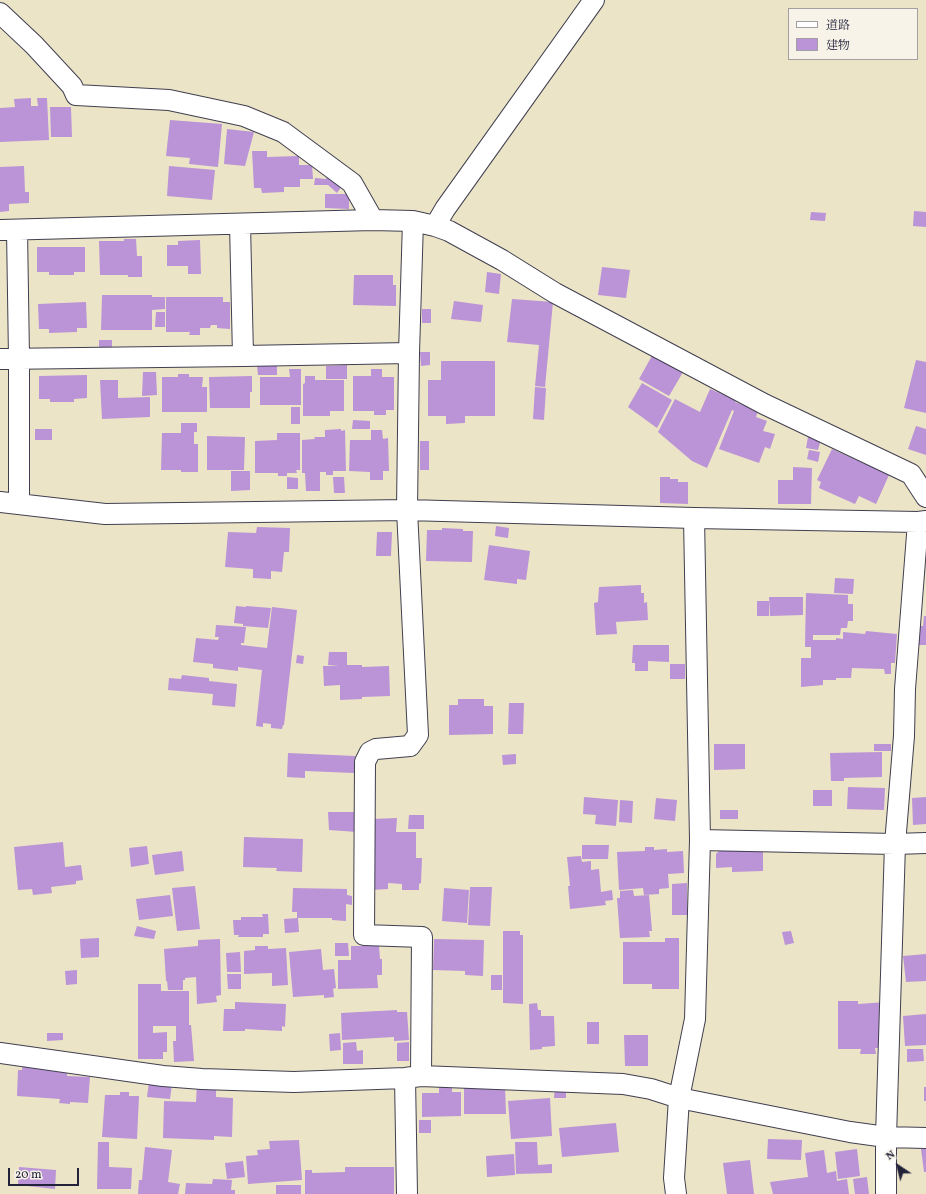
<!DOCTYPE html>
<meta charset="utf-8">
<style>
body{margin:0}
#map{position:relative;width:926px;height:1194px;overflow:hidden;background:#ece4c7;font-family:Vollkorn,"Noto Serif JP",serif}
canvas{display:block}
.legend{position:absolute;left:788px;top:8px;width:130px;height:52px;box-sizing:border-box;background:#f7f3e8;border:1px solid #a29fa3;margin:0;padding:5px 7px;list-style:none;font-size:12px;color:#22223b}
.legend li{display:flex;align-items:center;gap:8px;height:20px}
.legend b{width:20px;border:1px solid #a29fa3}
.north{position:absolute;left:878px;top:1146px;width:40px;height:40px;-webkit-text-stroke:3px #f7f3e8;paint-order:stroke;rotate:325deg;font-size:11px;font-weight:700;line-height:16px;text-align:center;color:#22223b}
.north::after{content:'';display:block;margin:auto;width:14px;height:18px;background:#22223b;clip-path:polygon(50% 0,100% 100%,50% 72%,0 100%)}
.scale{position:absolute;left:8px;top:1168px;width:71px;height:18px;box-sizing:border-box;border:2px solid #22223b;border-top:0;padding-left:5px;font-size:12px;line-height:14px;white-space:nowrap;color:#22223b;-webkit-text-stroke:3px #f7f3e8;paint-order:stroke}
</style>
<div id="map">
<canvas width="926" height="1194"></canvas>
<ul class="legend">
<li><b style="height:5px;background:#fff"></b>道路</li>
<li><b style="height:11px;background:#bb93d7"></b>建物</li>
</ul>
<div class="north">N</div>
<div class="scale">20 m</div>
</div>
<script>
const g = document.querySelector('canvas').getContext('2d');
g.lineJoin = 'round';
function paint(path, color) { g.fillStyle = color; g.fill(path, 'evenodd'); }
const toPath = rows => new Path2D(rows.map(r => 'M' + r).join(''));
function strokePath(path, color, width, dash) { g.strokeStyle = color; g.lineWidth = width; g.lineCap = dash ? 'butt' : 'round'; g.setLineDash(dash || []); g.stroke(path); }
paint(toPath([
 [31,98,31,106,38,106,37,98,47,98,49,140,0,142,0,108,15,107,14,99],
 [50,107,71,107,72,137,51,137],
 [170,120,222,124,218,167,189,164,190,158,166,156],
 [227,129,254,132,245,166,224,164],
 [252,151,267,151,267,157,299,156,299,165,312,165,313,179,300,179,300,187,284,187,284,192,262,193,261,188,254,188],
 [24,166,25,192,29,192,29,203,9,204,9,211,0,212,0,167],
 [169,166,215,170,212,200,167,196],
 [328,175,342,186,337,193,328,185,314,185,315,178,326,179],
 [325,194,349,194,349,209,325,208],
 [914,211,926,212,926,227,913,226],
 [811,212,826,213,825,221,810,220],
 [124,239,136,239,137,256,142,256,142,277,128,277,128,275,100,275,99,241,124,241],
 [200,240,201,274,188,274,188,266,167,266,167,245,178,245,178,241],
 [37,247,85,247,85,272,74,272,74,275,49,275,49,272,37,272],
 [602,267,630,270,626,298,598,295],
 [487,272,501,274,499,294,485,292],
 [354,275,393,275,393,285,396,285,396,306,353,305],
 [102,295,152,295,152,297,165,297,165,309,152,310,152,330,101,330],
 [166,297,223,297,223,302,230,302,230,329,217,328,217,325,211,325,210,328,200,328,200,335,189,335,190,332,166,332],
 [512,299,553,302,545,387,535,386,539,345,507,342],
 [454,301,483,305,481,322,451,319],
 [86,302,87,328,77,328,77,332,49,333,49,329,39,329,38,304],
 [422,309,431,309,431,323,422,323],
 [156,312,165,312,165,327,155,327],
 [99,340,112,340,112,348,99,348],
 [420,352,430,352,430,365,421,366],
 [653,354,683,372,669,396,639,379],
 [916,360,926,362,926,413,904,408],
 [441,361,495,361,495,416,465,416,465,423,446,424,446,416,428,416,428,380,441,380],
 [257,365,277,365,277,375,258,375],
 [347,365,347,379,326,379,326,366],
 [289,369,301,369,301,405,260,405,260,377,290,377],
 [371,369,382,369,382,377,394,377,394,410,386,410,386,415,374,415,374,411,353,411,353,376,371,376],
 [143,372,156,372,157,395,142,396],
 [178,374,189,374,189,377,203,377,202,387,207,387,207,412,162,412,162,377,178,377],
 [87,375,87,398,74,399,74,402,50,402,50,399,39,399,39,376],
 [252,376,252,392,250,392,250,408,210,408,209,377],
 [305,376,315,376,315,380,344,380,344,411,330,411,330,416,303,416,303,384,305,383],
 [100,380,118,380,118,398,150,397,150,417,102,419],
 [642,383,672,400,657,428,628,407],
 [535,387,546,388,544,420,533,419],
 [710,389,736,400,735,402,758,411,756,417,767,421,763,431,775,434,770,449,765,447,759,463,719,449,734,411,732,410,707,468,692,461,658,432,675,399,700,412],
 [291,407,300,407,300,424,291,424],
 [353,420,370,421,370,429,352,429],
 [181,423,197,423,197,432,194,432,194,444,198,444,198,472,181,472,181,470,161,470,162,433,181,433],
 [916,426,926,429,926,455,908,449],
 [35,429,52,429,52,440,35,440],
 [341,429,341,431,345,430,346,471,333,471,333,475,326,475,326,472,320,472,320,491,306,491,305,473,302,473,302,440,315,439,314,437,325,437,325,430],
 [371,430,382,430,383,439,388,438,389,471,383,471,383,480,370,480,370,472,349,471,350,440,371,440],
 [277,433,300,433,300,470,296,470,297,473,287,473,287,476,278,476,278,473,255,473,255,441,277,440],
 [207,436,245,437,244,470,207,470],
 [808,437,821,439,818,450,806,448],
 [420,441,429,441,429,470,420,470],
 [832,449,889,475,876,504,859,496,855,504,819,488,821,482,817,480],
 [809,450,820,452,818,462,807,459],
 [793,467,812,468,811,504,778,504,778,480,793,480],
 [231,471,250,471,250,490,231,491],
 [287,477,298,478,298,489,287,489],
 [333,477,344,477,345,493,334,493],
 [660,477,670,477,670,479,678,479,678,482,688,482,688,504,660,503],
 [496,526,509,528,508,538,495,536],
 [257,527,290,528,289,552,284,552,282,572,271,571,271,579,253,578,253,569,225,567,228,532,256,533],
 [442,528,463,529,463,531,473,531,472,562,426,561,427,530,442,530],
 [377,532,392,532,391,556,376,556],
 [489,545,530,551,526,580,517,579,517,584,484,580],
 [835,578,854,579,853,594,834,593],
 [641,585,641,593,644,593,644,603,647,602,648,620,616,622,617,634,596,635,594,603,598,602,599,587],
 [806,593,848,595,848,604,853,604,853,621,848,621,847,628,841,628,840,635,813,635,813,640,836,640,836,638,843,639,843,632,865,634,866,631,897,634,895,663,891,663,891,674,885,674,884,669,852,668,851,678,836,678,836,680,823,680,823,685,801,687,801,658,811,658,811,647,805,647],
 [769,597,803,597,803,615,770,616],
 [757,601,769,601,769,616,757,616],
 [236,606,246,607,246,606,271,608,268,628,243,626,243,624,234,623],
 [272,607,297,610,284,725,283,725,282,729,271,728,271,724,263,723,263,727,256,726,262,670,238,667,238,671,213,668,213,664,193,662,196,638,218,640,219,637,215,637,216,625,246,627,244,643,241,643,241,645,267,648],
 [924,616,926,616,926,645,918,645,919,626,923,626],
 [633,645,669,645,669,662,648,661,648,671,635,671,635,663,632,663],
 [329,652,347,652,347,665,362,665,362,667,389,666,390,696,362,697,362,699,340,700,340,685,324,686,323,666,339,666,328,665],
 [297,655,304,656,303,664,296,663],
 [670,664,685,664,685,679,670,679],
 [182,675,209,678,209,681,237,684,235,707,212,705,213,694,168,690,169,678,181,679],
 [458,699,484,699,484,706,493,706,493,734,449,735,449,705,458,705],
 [509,703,524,703,523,734,508,734],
 [714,744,745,744,745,769,714,770],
 [874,744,891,744,891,751,874,751],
 [882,752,882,777,844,778,844,781,831,781,830,753],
 [288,753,355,756,354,773,305,771,305,778,287,777],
 [516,754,516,764,503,765,502,755],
 [848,787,885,788,884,810,847,809],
 [813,790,832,790,832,806,813,806],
 [584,797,618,800,616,826,595,824,596,815,583,814],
 [926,797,926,824,913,825,912,798],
 [656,798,677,800,675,821,654,819],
 [620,800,633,801,632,823,619,822],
 [720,810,738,810,738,819,720,819],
 [328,812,356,812,357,832,329,830],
 [409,815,424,815,424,829,408,829],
 [397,818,396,832,416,832,416,858,422,858,421,883,419,884,419,890,402,890,402,884,388,883,388,889,371,890,371,862,375,862,375,842,371,842,371,819],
 [244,837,303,839,302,872,276,871,277,868,243,867],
 [63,842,65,867,81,865,83,880,76,881,76,884,51,887,52,893,33,895,32,889,18,890,14,847],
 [582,845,609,845,608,859,582,859],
 [147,846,149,864,131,867,129,848],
 [645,847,654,847,654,850,667,849,667,852,683,851,684,873,668,874,669,888,659,889,659,894,644,895,643,888,619,890,617,852,645,851],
 [182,851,184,871,155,875,152,855],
 [719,851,763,851,763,871,732,872,732,867,716,868,716,854],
 [581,856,582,862,591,861,591,870,599,869,601,892,612,890,613,900,605,901,606,905,570,909,568,886,570,886,567,857],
 [687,883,687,915,672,915,672,884],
 [195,886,200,929,177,931,172,888],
 [470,887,492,887,490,926,468,925],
 [293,888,347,889,347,895,352,896,352,905,346,904,346,921,332,920,332,918,297,918,297,912,292,912],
 [444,888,469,890,467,923,442,921],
 [633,890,634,896,649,895,652,931,649,931,650,937,620,938,617,898,620,898,620,891],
 [170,895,173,916,139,920,136,899],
 [262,914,268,914,269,934,263,934,263,937,238,937,239,935,234,935,233,920,241,920,241,917,263,917],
 [298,918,299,932,285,933,284,919],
 [137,926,156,931,154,939,134,936],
 [503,931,520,931,520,935,523,935,523,1004,503,1003],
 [791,931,794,943,785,945,782,932],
 [99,938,99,957,81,958,80,939],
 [665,938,679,938,679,989,652,989,652,984,623,984,623,942,665,942],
 [220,939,221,995,216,996,217,1002,197,1004,196,977,185,978,185,980,183,980,183,990,168,990,167,981,166,981,164,949,198,946,198,940],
 [434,939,484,940,483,976,465,975,465,971,433,970],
 [335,943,348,943,349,956,335,956],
 [255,946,268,946,268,949,286,948,288,985,272,986,272,973,244,974,244,951,255,950],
 [351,946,379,946,380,959,382,959,382,975,377,975,378,988,338,989,338,960,351,960],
 [321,949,323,970,334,969,336,988,333,989,334,997,324,998,324,995,293,997,289,952],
 [240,952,241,972,227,972,226,953],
 [926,954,926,981,906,982,903,956],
 [77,970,77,984,66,985,65,971],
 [227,974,241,974,241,989,228,989],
 [491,975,502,975,502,990,491,990],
 [138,984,161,984,161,991,189,991,189,1025,191,1025,194,1061,174,1062,173,1041,176,1041,176,1026,153,1026,153,1033,167,1032,167,1052,163,1052,163,1059,138,1059],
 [838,1001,858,1001,858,1004,886,1002,885,1048,875,1048,876,1054,860,1054,861,1049,838,1049],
 [235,1002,286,1004,285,1027,282,1026,282,1031,245,1029,245,1031,223,1031,224,1009,235,1009],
 [537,1003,538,1010,541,1010,541,1016,554,1016,555,1046,542,1047,542,1049,530,1050,529,1004],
 [397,1010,397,1012,407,1012,409,1040,394,1041,394,1037,342,1040,341,1013],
 [926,1014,926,1045,905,1046,903,1016],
 [587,1022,599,1022,599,1044,587,1044],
 [47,1033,63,1033,63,1040,47,1041],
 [340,1033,341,1050,330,1051,329,1034],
 [624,1035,648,1035,648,1066,625,1066],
 [356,1042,357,1051,363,1050,363,1064,343,1064,343,1043],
 [409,1042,409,1061,397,1061,397,1043],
 [907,1049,923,1049,924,1061,907,1062],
 [23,1064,68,1068,67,1076,90,1077,88,1103,70,1102,70,1104,59,1103,60,1099,17,1096,18,1070,22,1070],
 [149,1082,172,1084,170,1099,147,1097],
 [197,1084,216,1085,216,1097,233,1098,232,1137,214,1136,214,1140,163,1138,164,1101,196,1102],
 [555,1085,566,1086,566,1098,554,1098],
 [439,1086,452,1086,452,1092,461,1092,461,1116,422,1117,422,1093,439,1093],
 [464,1086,505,1086,506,1114,464,1114],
 [924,1087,926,1087,926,1101,924,1101],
 [120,1092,129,1092,129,1096,139,1096,137,1139,102,1137,105,1095,120,1095],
 [550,1098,552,1136,511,1139,508,1101],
 [419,1120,431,1120,431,1133,419,1133],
 [616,1123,619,1152,562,1157,559,1128],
 [768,1139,802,1140,801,1160,767,1159],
 [299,1140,302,1180,248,1184,246,1156,258,1155,257,1150,270,1149,269,1141],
 [98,1142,109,1142,109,1167,132,1168,131,1189,97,1189],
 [515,1142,537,1142,538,1165,552,1164,552,1173,516,1174],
 [145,1147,172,1150,168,1182,180,1184,178,1194,138,1194,139,1180,142,1180],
 [857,1149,860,1176,838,1179,835,1152],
 [921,1149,926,1149,926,1172,924,1172],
 [824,1150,827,1173,836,1171,837,1181,847,1179,849,1194,773,1194,770,1182,808,1177,805,1153],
 [514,1154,515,1175,487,1177,486,1156],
 [750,1160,754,1194,727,1194,723,1163],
 [243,1161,245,1177,227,1179,225,1163],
 [19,1167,56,1170,55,1189,18,1185],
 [345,1167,394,1167,394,1194,305,1194,305,1170,312,1170,312,1173,345,1172],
 [867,1177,869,1194,855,1194,853,1179],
 [213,1179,232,1180,231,1190,235,1190,235,1194,185,1194,186,1183,212,1184],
 [276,1185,301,1185,301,1194,276,1194]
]), '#bb93d7');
const street = toPath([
 [0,13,34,45,72,86,76,95,169,100,244,116,283,132,352,183,373,220],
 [413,221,409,353,407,510,418,735,410,746,376,749,370,752,365,762,364,935,422,937,421,1076],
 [240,224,243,356],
 [435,226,445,209,594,0],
 [0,230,373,220,413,221,435,226,449,231,502,260,555,293,764,404,911,474,926,497],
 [17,230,19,358,19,504],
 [0,359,243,356,409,353],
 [0,502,105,514,407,510,694,518,918,522,926,521],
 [918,522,905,689,904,736,895,844,926,843],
 [700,840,895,844,886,1137,886,1194],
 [0,1053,163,1076,202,1079,294,1082,405,1078,421,1076,623,1084,651,1089,679,1098,850,1132,886,1137,926,1138],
 [405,1078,407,1194],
 [676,1194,674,1178,679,1098,695,1019,700,840,694,518]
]);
strokePath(street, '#403f50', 22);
strokePath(street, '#fff', 20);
</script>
